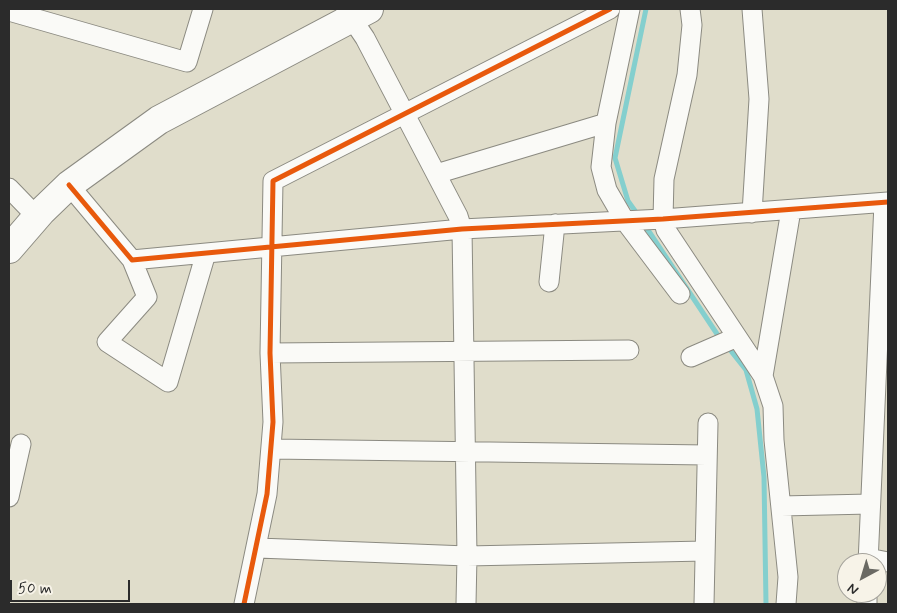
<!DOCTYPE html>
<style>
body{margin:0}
#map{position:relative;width:897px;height:613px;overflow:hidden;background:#e0ddcb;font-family:Mynerve,sans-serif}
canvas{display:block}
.frame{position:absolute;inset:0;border:10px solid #2b2b2b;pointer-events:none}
.north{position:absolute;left:837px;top:553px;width:50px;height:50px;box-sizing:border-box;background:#f7f3e8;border:1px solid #a5a39c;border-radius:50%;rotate:219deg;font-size:14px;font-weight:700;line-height:20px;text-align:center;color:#2b2b2b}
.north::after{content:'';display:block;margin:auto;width:18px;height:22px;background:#6a6963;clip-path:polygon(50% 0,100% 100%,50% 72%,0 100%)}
.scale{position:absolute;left:10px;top:580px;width:120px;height:22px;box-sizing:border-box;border:2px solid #2b2b2b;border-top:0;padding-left:6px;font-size:15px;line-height:18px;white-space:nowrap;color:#2b2b2b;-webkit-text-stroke:4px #f7f3e8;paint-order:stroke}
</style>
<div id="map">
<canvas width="897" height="613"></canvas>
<div class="frame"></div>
<div class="north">N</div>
<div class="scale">50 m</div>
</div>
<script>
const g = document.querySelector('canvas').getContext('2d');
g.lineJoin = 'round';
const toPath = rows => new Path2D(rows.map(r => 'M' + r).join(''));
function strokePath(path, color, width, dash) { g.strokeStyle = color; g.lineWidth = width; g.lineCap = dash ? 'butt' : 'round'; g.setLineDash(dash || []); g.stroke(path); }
strokePath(toPath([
 [638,215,628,201,615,158,646,9],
 [644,224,721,340],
 [727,346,746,370,757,409,764,477,766,604]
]), '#84cfce', 5);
const street = toPath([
 [690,9,692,25,687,75,664,179,663,219,666,230,763,376,773,406,774,440,788,577,786,604],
 [752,9,759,99,752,213],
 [346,10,365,38,458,216,462,229,467,556,466,604],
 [9,11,187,62,203,9],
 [606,123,601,167,607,190,625,221,680,294],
 [436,174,606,123,630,9],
 [69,185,132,260,462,229,663,219,888,202],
 [9,188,37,217],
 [132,260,147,297,107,342,168,382,206,253],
 [549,282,555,224],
 [270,353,629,350],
 [691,357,737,337],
 [763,376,791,210],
 [271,449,707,455],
 [9,497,21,444],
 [781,506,870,504],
 [258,548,467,556,705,551],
 [868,558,888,562],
 [868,563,884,203],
 [244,604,267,494,273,422,270,353,273,181,610,9],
 [704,604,708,423],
 [867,604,867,593]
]);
const secondary = toPath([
 [9,249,41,212,69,185,159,120,369,9]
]);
strokePath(street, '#8b8a81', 21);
strokePath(secondary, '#8b8a81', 30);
strokePath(street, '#fafaf7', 19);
strokePath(secondary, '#fafaf7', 28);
strokePath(toPath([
 [69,185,132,260,462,229,663,219,888,202],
 [244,604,267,494,273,422,270,353,273,181,610,9]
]), '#e8590c', 5);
</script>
